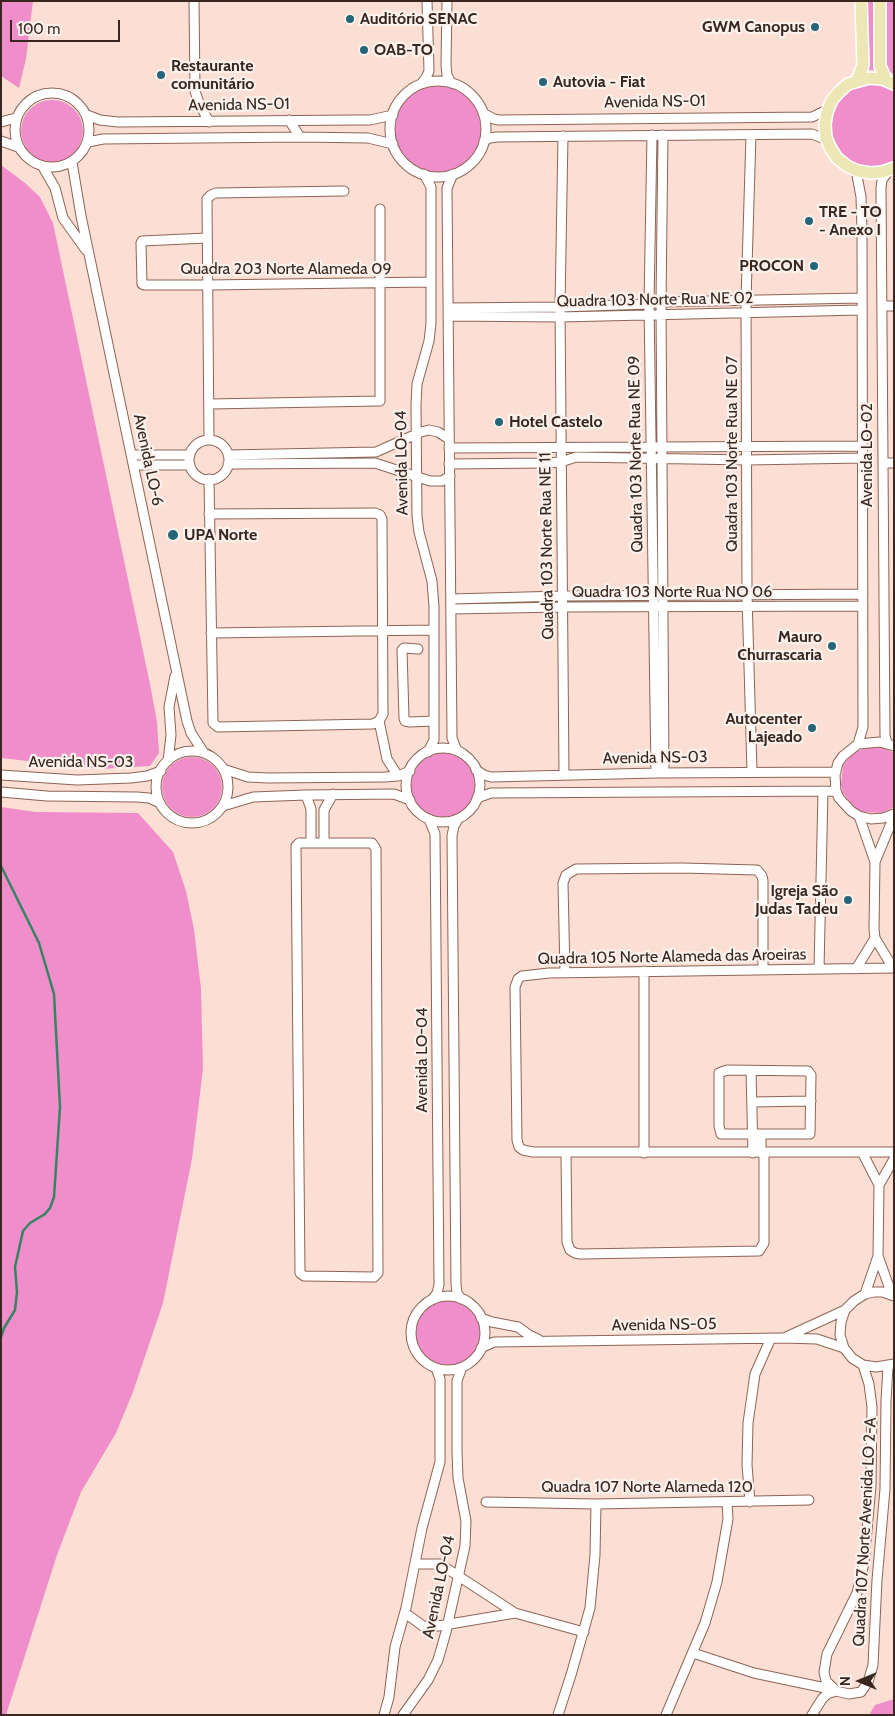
<!DOCTYPE html>
<meta charset="utf-8">
<style>
body{margin:0}
#map{position:relative;width:895px;height:1716px;overflow:hidden;background:#fcdfd4;font-family:Cabin,sans-serif}
canvas{display:block}
.frame{position:absolute;inset:0;border:2px solid #38261f;pointer-events:none}
.north{position:absolute;left:835px;top:1656px;width:50px;height:50px;-webkit-text-stroke:4px #fbf1ed;paint-order:stroke;rotate:270deg;font-size:14px;font-weight:700;line-height:20px;text-align:center;color:#38261f}
.north::after{content:'';display:block;margin:auto;width:18px;height:22px;background:#38261f;clip-path:polygon(50% 0,100% 100%,50% 72%,0 100%)}
.scale{position:absolute;left:10px;top:20px;width:110px;height:22px;box-sizing:border-box;border:2px solid #38261f;border-top:0;padding-left:6px;font-size:15px;line-height:18px;white-space:nowrap;color:#38261f;-webkit-text-stroke:4px #fbf1ed;paint-order:stroke}
</style>
<div id="map">
<canvas width="895" height="1716"></canvas>
<div class="frame"></div>
<div class="north">N</div>
<div class="scale">100 m</div>
</div>
<script>
const g = document.querySelector('canvas').getContext('2d');
g.lineJoin = 'round';
function paint(path, color) { g.fillStyle = color; g.fill(path, 'evenodd'); }
const toPath = rows => new Path2D(rows.map(r => 'M' + r).join(''));
function strokePath(path, color, width, dash) { g.strokeStyle = color; g.lineWidth = width; g.lineCap = dash ? 'butt' : 'round'; g.setLineDash(dash || []); g.stroke(path); }
function label(font, color, halo, rows, align = 'center') {
  g.font = font + ' Cabin,sans-serif'; g.lineWidth = 4.5; g.setLineDash([]); g.textBaseline = 'middle'; g.strokeStyle = halo; g.fillStyle = color; for (const [text, x, y, turn = 0] of rows) {
    g.save(); g.translate(x, y); g.rotate((+turn || 0) * Math.PI / 180); g.textAlign = isNaN(turn) ? turn : align; if (halo) g.strokeText(text, 0, 0); g.fillText(text, 0, 0); g.restore();
  }
}
paint(toPath([
 [1,1,33,1,26,59,19,88,1,76],
 [867,1,874,1,875,70,869,70],
 [887,1,894,1,894,74,888,71,886,66],
 [865,83,882,84,894,89,894,162,881,167,863,167,847,160,837,149,831,136,830,116,837,100,849,89],
 '395 129a43 43 0 1 1 86 0a43 43 0 1 1-86 0Z',
 '21 131a31 31 0 1 1 62 0a31 31 0 1 1-62 0Z',
 [1,165,25,183,40,197,53,223,150,684,157,722,159,753,150,766,100,769,1,758],
 [872,746,881,747,894,753,894,807,881,813,863,812,855,808,843,793,841,785,843,766,848,759,855,752],
 '411 785a32 32 0 1 1 64 0a32 32 0 1 1-64 0Z',
 '162 787a30 30 0 1 1 60 0a30 30 0 1 1-60 0Z',
 [1,807,36,812,138,813,173,852,186,891,194,929,201,989,203,1069,192,1159,163,1303,133,1392,116,1433,81,1492,57,1555,6,1715,1,1715],
 '416 1333a32 32 0 1 1 64 0a32 32 0 1 1-64 0Z',
 [894,1699,894,1715,869,1715,875,1705]
]), '#ef8ecb');
strokePath(toPath([
 [1,866,39,943,54,994,60,1107,54,1197,50,1208,45,1214,30,1223,23,1231,15,1267,17,1292,15,1310,4,1328,1,1337]
]), '#378462', 2.5);
const minor = toPath([
 [194,1,195,91,199,103,209,122],
 [447,1,446,65,447,75,451,83],
 '390 129a48 48 0 1 1 96 0a48 48 0 1 1-96 0Z',
 [421,84,426,78,429,71,427,1],
 '15 130a37 37 0 1 1 74 0a37 37 0 1 1-74 0Z',
 [483,113,494,119,499,120,812,117,827,110],
 [87,115,100,120,118,122,356,120,370,120,393,115],
 [289,120,300,137],
 [1,122,16,118],
 [652,135,649,304,656,773],
 [663,135,661,302,664,773],
 [751,135,746,300,747,595,752,772],
 [563,136,560,307,564,775],
 [1,141,18,147],
 [484,141,490,138,497,137,812,134,822,138,828,142],
 [88,142,103,139,300,137,368,138,393,144],
 [72,162,81,216,187,721,191,733,204,753],
 [43,167,55,188,63,218,86,250],
 [856,170,861,197,862,230,863,727,858,744],
 [424,174,431,187,431,323,429,341,417,384,416,405,417,516,419,532,432,581,434,607,434,740,428,752],
 [453,174,447,188,452,738,457,751],
 [207,238,142,241,141,243,142,284,144,285,207,285,431,282],
 [882,306,894,306],
 [448,308,560,307,649,304,661,302,861,298],
 [448,316,560,317,861,310],
 [209,404,380,401,380,209],
 [209,440,207,199,211,195,216,193,344,191],
 '189 460a20 20 0 1 1 40 0a20 20 0 1 1-40 0Z',
 [449,448,862,446],
 [132,455,190,455],
 [228,455,376,452,421,432,429,430,438,432,449,439],
 [883,463,894,463],
 [228,464,375,463,430,481,442,481,450,476],
 [449,464,545,463,561,462,576,457,747,460,862,458],
 [134,465,190,465],
 [209,479,213,723,218,727,373,724,379,721],
 [209,514,375,513,380,515,382,519,383,714,379,721],
 [451,599,562,596,863,594],
 [451,609,563,607,863,606],
 [211,633,434,630],
 [418,649,404,648,402,650,404,718,405,721,410,722,434,721],
 [379,721,387,759,398,776],
 [887,743,885,735,881,188,882,180,889,170],
 [894,746,880,742,858,744,843,756,838,763,835,775,836,791,839,798,851,811,859,816,871,819,883,818,894,814],
 '406 785a37 37 0 1 1 74 0a37 37 0 1 1-74 0Z',
 '156 787a36 36 0 1 1 72 0a36 36 0 1 1-72 0Z',
 [168,761,171,735,169,707,175,676],
 [223,769,248,777,268,778,385,777,398,776,410,771],
 [476,770,484,775,491,777,656,773,836,772],
 [1,775,77,780,131,778,147,776,161,771],
 [1,792,47,796,137,797,149,798,160,803],
 [306,795,311,809,311,843],
 [477,798,491,793,836,791],
 [223,806,253,797,306,795,394,794,410,800],
 [859,816,875,862],
 [429,819,435,834,439,1285,437,1293,432,1300],
 [458,819,454,826,452,836,456,1284,457,1293,461,1299],
 [299,843,372,843,376,849,378,1273,374,1277,304,1276,300,1273,296,846,299,843],
 [324,843,324,810,333,794],
 [893,968,875,938,874,929,875,862,894,816],
 [894,968,549,973,522,976,518,979,515,987,517,1140,519,1147,523,1150,533,1152,894,1152],
 [819,969,823,791],
 [856,969,875,938],
 [644,971,644,1153],
 [565,973,563,883,566,875,576,869,682,868,757,870,762,876,763,881,763,970],
 [727,1070,808,1071,811,1075,810,1134,721,1134,719,1126,719,1073,727,1070],
 [751,1071,753,1153],
 [752,1102,811,1101],
 [862,1152,879,1185,878,1256,865,1294],
 [566,1153,567,1242,570,1250,575,1253,580,1254,759,1251,764,1243,764,1153],
 [761,1153,761,1134],
 [879,1185,894,1159],
 [878,1256,892,1295],
 '411 1333a37 37 0 1 1 74 0a37 37 0 1 1-74 0Z',
 [481,1318,492,1322,518,1327,529,1335,538,1339],
 [786,1337,845,1310],
 [481,1348,494,1342,783,1338,817,1339,844,1348],
 [894,1364,876,1367,863,1365,852,1358,844,1348,840,1335,841,1322,845,1310,854,1301,865,1294,874,1292,883,1292,894,1296],
 [863,1365,869,1384,872,1407,871,1486,864,1563,857,1593,827,1654,824,1672,826,1681,836,1691,849,1694,861,1692,868,1682,873,1665,877,1580,885,1489,886,1401,888,1366],
 [486,1502,596,1504,809,1500],
 [750,1502,747,1465,748,1423,755,1374,771,1338],
 [416,1564,440,1564,515,1613,584,1632],
 [405,1613,423,1626,432,1627,515,1613],
 [693,1653,754,1673,835,1690],
 [384,1715,389,1697,395,1647,406,1608,422,1528,440,1462,440,1379,436,1368],
 [403,1715,428,1680,438,1660,446,1632,465,1546,466,1521,458,1478,457,1451,457,1381,462,1367],
 [558,1715,571,1675,590,1608,595,1555,596,1504],
 [666,1715,705,1623,717,1582,728,1519,727,1502],
 [812,1715,822,1699,827,1694,836,1691]
]);
const major = toPath([
 [880,1,880,66,886,80],
 [857,81,863,65,861,1],
 [894,84,882,79,869,78,848,84,839,92,832,100,827,112,825,124,826,138,831,149,837,158,847,166,858,171,871,173,882,172,894,168]
]);
strokePath(minor, '#8d6454', 11);
strokePath(major, '#fff', 14);
strokePath(minor, '#fff', 9);
strokePath(major, '#ede7b5', 11);
for (const [x, y, r, color] of [
 [350,19,5,"#25657a"],
 [815,27,5,"#25657a"],
 [364,50,5,"#25657a"],
 [161,75,5,"#25657a"],
 [543,82,5,"#25657a"],
 [809,221,5,"#25657a"],
 [814,266,5,"#25657a"],
 [499,422,5,"#25657a"],
 [173,535,6,"#25657a"],
 [832,646,5,"#25657a"],
 [812,728,5,"#25657a"],
 [848,900,5,"#25657a"]
]) { const dot = new Path2D(); dot.arc(x, y, r, 0, 2 * Math.PI); g.fillStyle = color; g.fill(dot); strokePath(dot, '#fbf1ed', 2); }
label('bold 16px', '#38261f', '#fbf1ed', [
 ["Auditório SENAC",360,19],
 ["GWM Canopus",805,27,"right"],
 ["OAB-TO",374,50],
 ["Restaurante",171,66],
 ["comunitário",171,84],
 ["Autovia - Fiat",553,82],
 ["TRE - TO",819,212],
 ["- Anexo I",819,230],
 ["PROCON",804,266,"right"],
 ["Hotel Castelo",509,422],
 ["UPA Norte",184,535],
 ["Mauro",822,637,"right"],
 ["Churrascaria",822,655,"right"],
 ["Autocenter",802,719,"right"],
 ["Lajeado",802,737,"right"],
 ["Igreja São",838,891,"right"],
 ["Judas Tadeu",838,909,"right"]
], 'left');
label('16px', '#38261f', '#fbf1ed', [
 ["Avenida NS-01",655,102,-1],
 ["Avenida NS-01",239,105,-1],
 ["Quadra 203 Norte Alameda 09",286,269],
 ["Quadra 103 Norte Rua NE 02",655,300,-1],
 ["Quadra 103 Norte Rua NE 09",636,454,-91],
 ["Quadra 103 Norte Rua NE 07",732,454,-90],
 ["Avenida LO-02",867,455,-90],
 ["Avenida LO-6",148,460,78],
 ["Avenida LO-04",402,463,-91],
 ["Quadra 103 Norte Rua NE 11",547,546,-91],
 ["Quadra 103 Norte Rua NO 06",672,592],
 ["Avenida NS-03",655,758,-1],
 ["Avenida NS-03",81,762],
 ["Quadra 105 Norte Alameda das Aroeiras",672,957,-1],
 ["Avenida LO-04",422,1060,-90],
 ["Avenida NS-05",664,1325,-1],
 ["Quadra 107 Norte Alameda 120",647,1487],
 ["Quadra 107 Norte Avenida LO 2-A",865,1532,-87],
 ["Avenida LO-04",439,1587,-78]
]);
</script>
